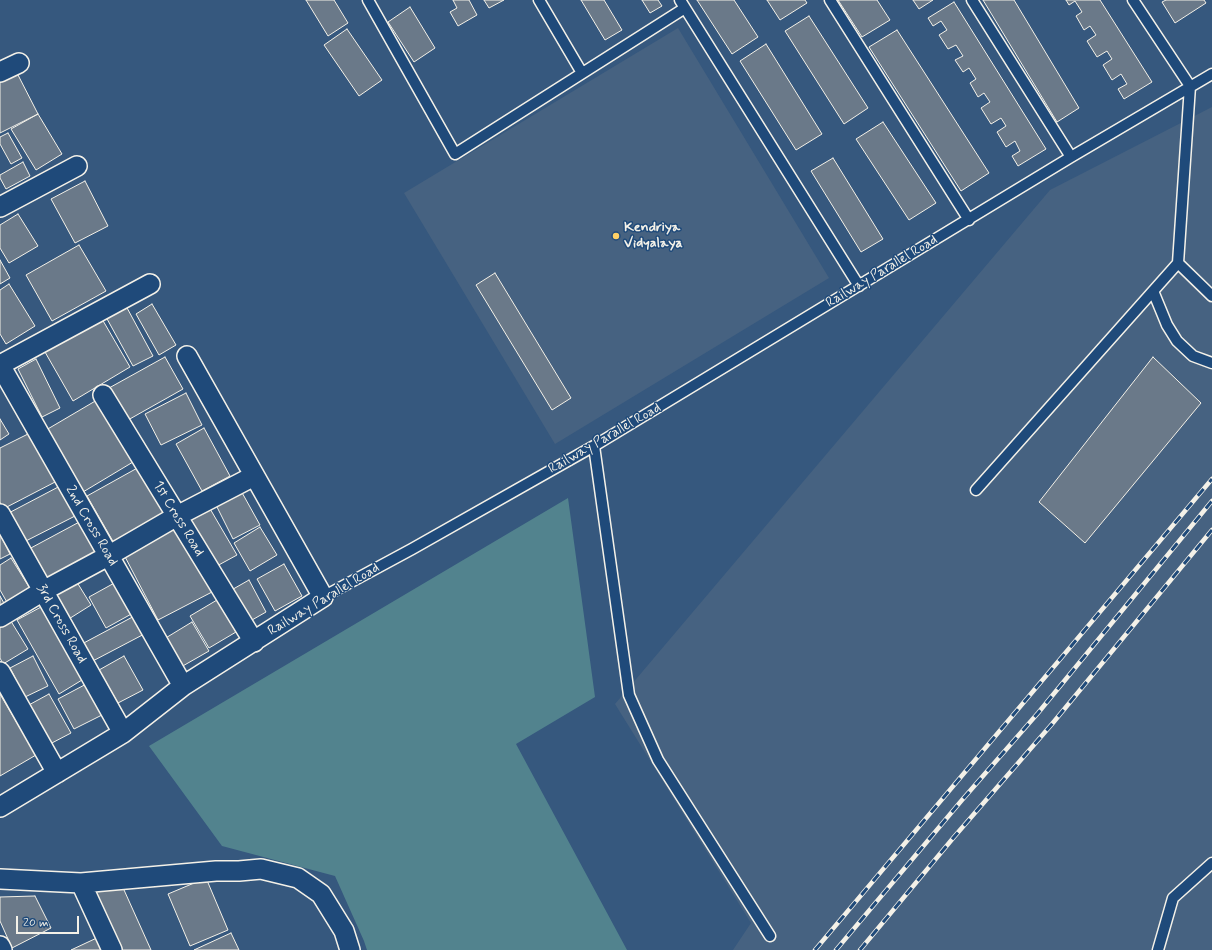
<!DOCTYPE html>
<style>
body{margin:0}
#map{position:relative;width:1212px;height:950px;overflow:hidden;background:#36587e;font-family:Mynerve,sans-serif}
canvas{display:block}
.scale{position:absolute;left:16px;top:916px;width:63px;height:18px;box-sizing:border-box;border:2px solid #f4f1e8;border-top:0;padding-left:5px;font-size:12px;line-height:14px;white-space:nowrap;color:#f4f1e8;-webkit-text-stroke:3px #1f4a7a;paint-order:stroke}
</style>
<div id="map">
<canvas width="1212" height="950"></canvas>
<div class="scale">20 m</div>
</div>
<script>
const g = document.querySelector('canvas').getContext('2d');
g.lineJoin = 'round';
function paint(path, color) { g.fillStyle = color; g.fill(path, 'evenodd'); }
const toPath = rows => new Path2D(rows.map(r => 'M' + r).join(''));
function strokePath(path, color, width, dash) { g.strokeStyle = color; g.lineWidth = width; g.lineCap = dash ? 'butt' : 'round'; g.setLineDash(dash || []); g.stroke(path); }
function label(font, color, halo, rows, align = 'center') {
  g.font = font + ' Mynerve,sans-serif'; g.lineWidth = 3; g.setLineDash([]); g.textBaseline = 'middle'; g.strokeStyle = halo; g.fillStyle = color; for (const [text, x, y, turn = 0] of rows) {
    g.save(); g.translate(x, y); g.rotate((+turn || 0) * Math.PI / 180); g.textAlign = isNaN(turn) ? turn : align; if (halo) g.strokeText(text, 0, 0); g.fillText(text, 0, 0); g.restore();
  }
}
paint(toPath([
 [678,28,829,278,555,444,404,193],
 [1212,107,1212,950,733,950,751,923,615,704,1050,190]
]), '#466281');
paint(toPath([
 [568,498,595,697,516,744,627,950,367,950,364,941,335,876,222,846,149,746]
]), '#52838e');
const building = toPath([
 [306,0,334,0,348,23,328,36,306,0],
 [453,0,469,0,477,15,458,26,450,12,457,8,453,0],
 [484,0,504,0,489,8,484,0],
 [581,0,604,0,622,30,605,40,581,0],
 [642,0,658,0,662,6,650,13,642,0],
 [697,0,734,0,758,37,732,54,697,0],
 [767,0,805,0,807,3,780,20,767,0],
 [838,0,877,0,890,20,862,37,838,0],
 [913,0,933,0,919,9,913,0],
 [983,0,1014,0,1079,108,1057,122,983,0],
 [1066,0,1100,0,1152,82,1124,99,1118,89,1127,84,1121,74,1112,80,1103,65,1112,59,1107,51,1097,57,1087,41,1096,35,1090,26,1084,30,1076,16,1082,12,1075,1,1069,5,1066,0],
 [1166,0,1204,0,1206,3,1175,23,1162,2,1166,0],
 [954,2,1046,149,1018,166,1012,156,1020,151,1015,141,1006,147,997,132,1006,126,1001,118,991,124,981,108,990,102,984,93,978,97,970,83,976,79,969,68,963,72,955,60,963,56,956,45,948,49,939,35,947,30,941,21,933,26,928,18,954,2],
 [410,7,435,48,414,62,388,22,410,7],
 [809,16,868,108,844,124,785,31,809,16],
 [347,29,382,80,359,96,324,45,347,29],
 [897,30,989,173,961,191,869,47,897,30],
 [766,44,822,134,796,150,740,61,766,44],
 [17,73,38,114,0,133,0,81,17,73],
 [38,114,62,154,36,170,11,129,38,114],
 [883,122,936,203,909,220,856,139,883,122],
 [8,133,22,158,11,164,0,144,0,137,8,133],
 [833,158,883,239,861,252,811,171,833,158],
 [23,162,30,176,6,189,0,178,0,175,23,162],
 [85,181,108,226,75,243,51,199,85,181],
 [18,214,38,246,9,263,0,248,0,225,18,214],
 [79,245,106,291,52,321,26,275,79,245],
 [0,260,10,278,0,284,0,260],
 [495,273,571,398,552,410,476,285,495,273],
 [9,284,35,326,6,344,0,334,0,290,9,284],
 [152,304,176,345,159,355,136,314,152,304],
 [126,306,153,356,133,366,106,317,126,306],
 [102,319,130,367,73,401,45,352,102,319],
 [165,357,183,389,128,420,109,388,165,357],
 [1153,357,1201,403,1085,543,1039,502,1153,357],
 [36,359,60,408,42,417,18,369,36,359],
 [186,393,202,425,161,445,145,414,186,393],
 [97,400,133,462,83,492,46,430,97,400],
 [0,419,9,434,0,440,0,419],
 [204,428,230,476,202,491,176,444,204,428],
 [32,432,57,481,3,509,0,502,0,448,32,432],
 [141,466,168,515,115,545,87,496,141,466],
 [62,485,77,515,18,545,3,516,62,485],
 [240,489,260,525,233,539,215,503,240,489],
 [209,507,237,555,215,567,188,519,209,507],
 [83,520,99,550,46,579,29,549,83,520],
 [176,522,212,592,158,620,122,551,176,522],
 [260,527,277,555,250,571,234,543,260,527],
 [0,534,10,554,0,559,0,534],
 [11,558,31,590,8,604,0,590,0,565,11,558],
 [284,564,302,596,275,611,257,579,284,564],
 [75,579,91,605,64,622,48,596,75,579],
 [249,580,266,612,245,624,228,592,249,580],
 [118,581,135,612,106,628,89,597,118,581],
 [0,596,5,605,0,607,0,596],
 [217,600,236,632,209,648,190,616,217,600],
 [41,607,82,680,59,694,17,620,41,607],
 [140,613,150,631,89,663,80,645,140,613],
 [9,618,28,649,3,664,0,658,0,624,9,618],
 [192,622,209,651,181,667,164,639,192,622],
 [33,656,48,686,25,697,10,668,33,656],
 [124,656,143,690,118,703,99,670,124,656],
 [90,682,106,713,74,729,58,699,90,682],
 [0,694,36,755,0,776,0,694],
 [49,694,71,733,48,745,27,706,49,694],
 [206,878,228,930,190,946,168,894,206,878],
 [120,881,151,950,120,950,94,893,120,881],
 [35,896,51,928,12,948,0,921,0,897,35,896],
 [231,933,239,950,194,950,231,933],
 [101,936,107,950,71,950,101,936]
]);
paint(building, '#6a7989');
strokePath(building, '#f4f1e8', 1);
const lane = toPath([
 [368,0,455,154,685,8],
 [539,0,582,73],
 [680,0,859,286],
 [830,0,969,220],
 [972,0,1071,157],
 [1178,263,1212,296],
 [1153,291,1167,325,1177,341,1193,356,1212,363],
 [594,446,629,695,658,760,770,936],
 [976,490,1178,263,1190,86,1133,0],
 [323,597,412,549,594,446,1071,157,1212,74],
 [1158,950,1173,898,1212,863]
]);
const street = toPath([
 [0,72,19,63],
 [0,207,77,166],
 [0,365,183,686],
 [0,365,150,284],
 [103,395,254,642],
 [0,514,123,733],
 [0,617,43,591,108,556,177,516,254,476],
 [0,672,57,773],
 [0,807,123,733,183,686,323,597,187,356],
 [0,879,81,883,216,871,239,871,261,869,298,878,321,894,344,931,350,950],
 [81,883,112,950],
 [0,946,2,950]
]);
strokePath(lane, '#f4f1e8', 13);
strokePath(street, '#f4f1e8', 22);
strokePath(lane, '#1f4a7a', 10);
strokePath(street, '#1f4a7a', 19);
const rail = toPath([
 [815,950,1212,479],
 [836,950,962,800,1038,713,1212,501],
 [860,950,954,837,1052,724,1212,530]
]);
strokePath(rail, '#f4f1e8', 4.5);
strokePath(rail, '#1f4a7a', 3, [9]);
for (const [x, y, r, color] of [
 [616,236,4,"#ffd166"]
]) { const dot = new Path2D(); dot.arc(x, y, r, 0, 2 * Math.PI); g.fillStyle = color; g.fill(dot); strokePath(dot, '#1f4a7a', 1.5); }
label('bold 14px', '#f4f1e8', '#1f4a7a', [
 ["Kendriya",624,228],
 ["Vidyalaya",624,244]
], 'left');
label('14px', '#f4f1e8', '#1f4a7a', [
 ["Railway Parallel Road",882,272,-31],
 ["Railway Parallel Road",605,439,-30],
 ["1st Cross Road",178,519,59],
 ["2nd Cross Road",91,526,60],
 ["Railway Parallel Road",324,600,-31],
 ["3rd Cross Road",61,624,61]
]);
</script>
